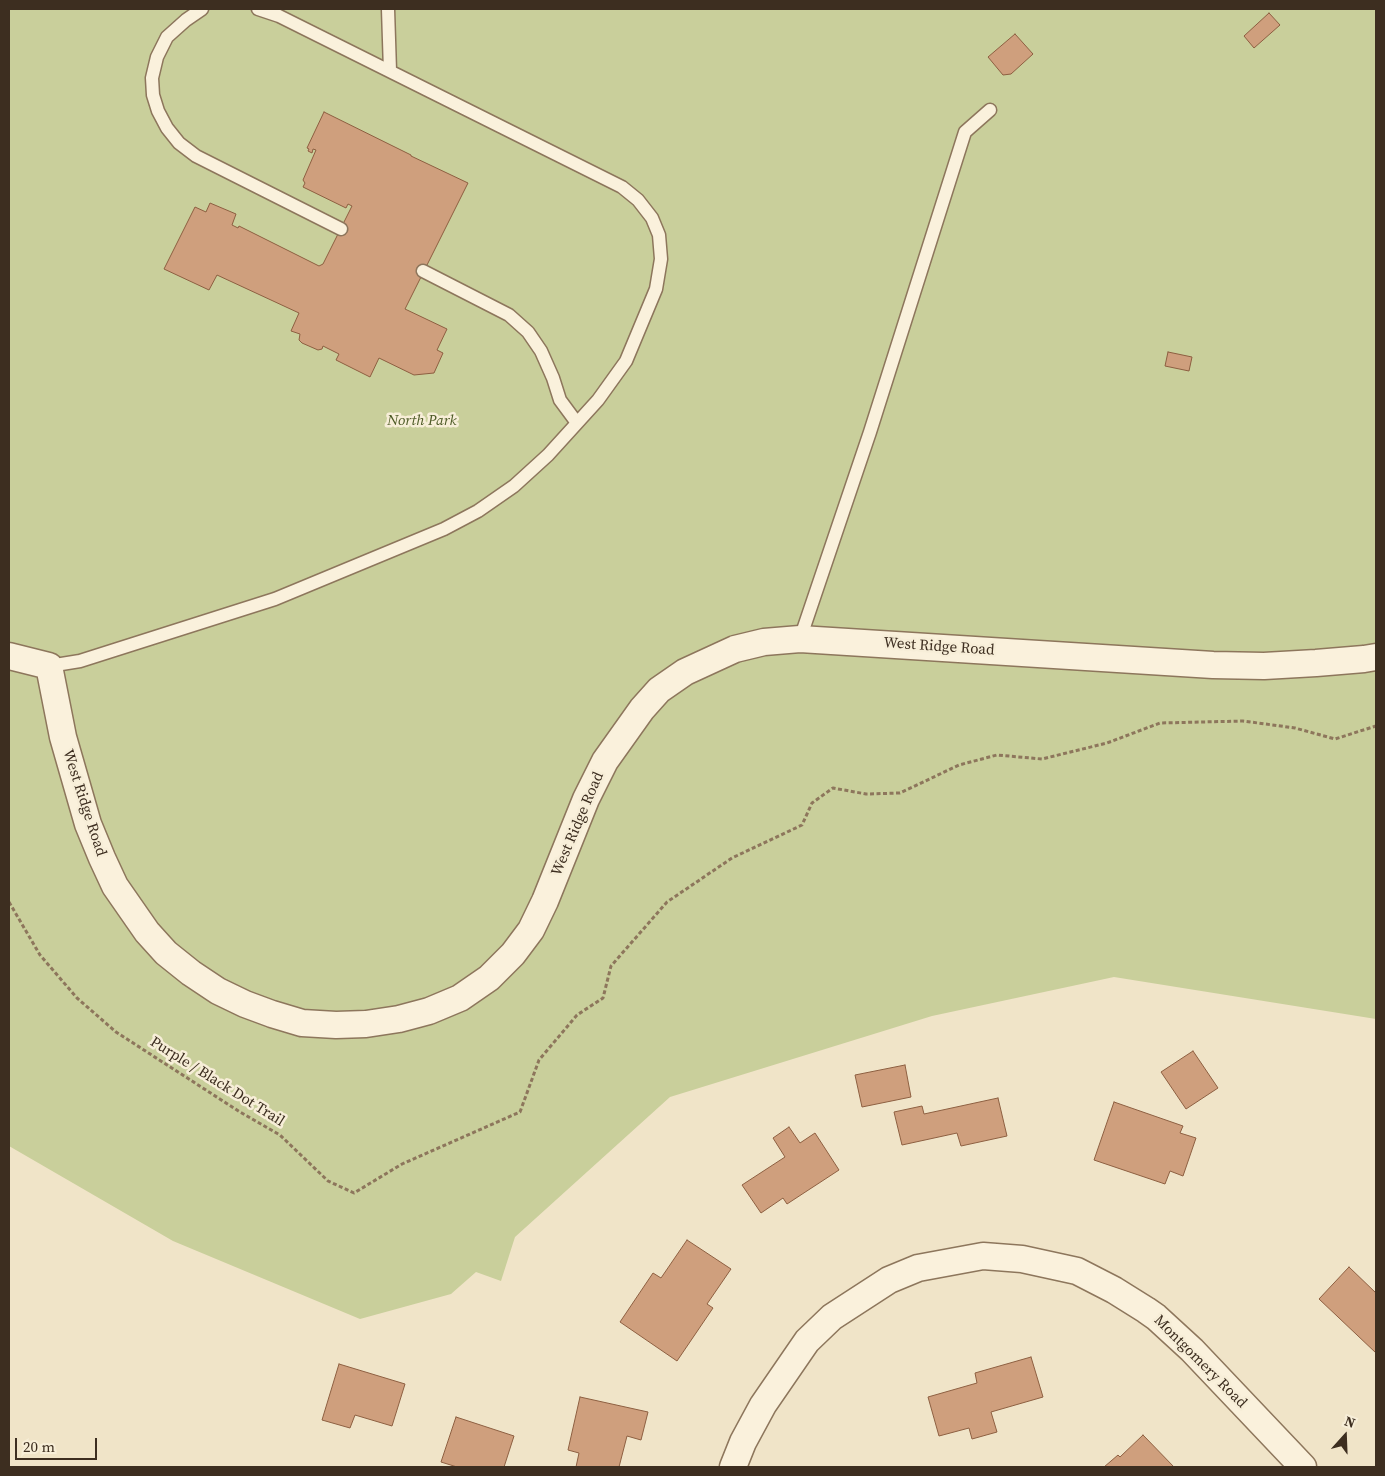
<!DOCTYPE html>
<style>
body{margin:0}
#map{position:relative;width:1385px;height:1476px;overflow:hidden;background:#f0e4c8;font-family:"Source Serif 4",serif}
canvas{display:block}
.frame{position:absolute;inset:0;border:10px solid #3d2e20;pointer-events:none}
.north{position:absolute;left:1320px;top:1411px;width:50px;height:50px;-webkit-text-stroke:4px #f7eed8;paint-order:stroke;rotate:20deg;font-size:14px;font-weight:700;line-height:20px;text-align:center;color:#3d2e20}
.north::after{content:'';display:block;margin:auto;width:18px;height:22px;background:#3d2e20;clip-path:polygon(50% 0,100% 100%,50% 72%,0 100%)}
.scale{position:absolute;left:15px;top:1438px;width:82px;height:22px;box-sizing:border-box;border:2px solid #3d2e20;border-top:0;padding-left:6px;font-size:15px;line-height:18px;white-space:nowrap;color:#3d2e20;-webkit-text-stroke:4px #f7eed8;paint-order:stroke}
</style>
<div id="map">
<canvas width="1385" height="1476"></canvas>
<div class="frame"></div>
<div class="north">N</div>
<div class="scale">20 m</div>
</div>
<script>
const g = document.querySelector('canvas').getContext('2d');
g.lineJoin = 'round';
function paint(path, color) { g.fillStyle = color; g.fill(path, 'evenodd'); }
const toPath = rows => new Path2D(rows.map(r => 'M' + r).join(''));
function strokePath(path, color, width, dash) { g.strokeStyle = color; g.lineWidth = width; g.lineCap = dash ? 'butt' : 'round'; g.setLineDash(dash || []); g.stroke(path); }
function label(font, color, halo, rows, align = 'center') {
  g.font = font + ' "Source Serif 4",serif'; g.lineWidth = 5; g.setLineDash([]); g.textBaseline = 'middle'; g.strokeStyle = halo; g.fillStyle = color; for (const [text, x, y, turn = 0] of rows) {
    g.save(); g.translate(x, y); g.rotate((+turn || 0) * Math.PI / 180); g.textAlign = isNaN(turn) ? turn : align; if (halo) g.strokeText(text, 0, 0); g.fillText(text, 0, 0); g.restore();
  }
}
paint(toPath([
 [9,9,1376,9,1376,1019,1114,977,932,1016,670,1097,515,1237,501,1281,476,1272,451,1294,360,1319,173,1241,9,1146]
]), '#c9cf9b');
const building = toPath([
 [1269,13,1280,25,1254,48,1244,36,1269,13],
 [1015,34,1033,54,1011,74,1003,75,988,57,1015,34],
 [324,112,411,155,411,156,468,183,405,309,447,329,437,350,443,353,434,373,414,375,379,358,370,377,336,360,339,354,323,346,322,349,318,350,302,343,299,340,300,334,291,331,299,313,217,275,209,290,164,269,195,207,206,212,210,203,236,214,232,225,238,228,239,226,319,266,323,264,352,206,348,204,346,208,303,187,305,183,303,180,316,150,313,149,312,153,308,151,309,149,307,148,324,112],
 [1168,352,1192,357,1189,371,1165,366,1168,352],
 [1193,1051,1218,1088,1186,1109,1161,1072,1193,1051],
 [905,1065,911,1097,862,1107,855,1075,905,1065],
 [998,1098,1007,1136,961,1146,957,1133,902,1145,894,1112,922,1106,924,1114,998,1098],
 [1114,1102,1183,1126,1180,1133,1196,1138,1183,1176,1170,1171,1165,1184,1094,1160,1114,1102],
 [789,1127,800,1143,815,1133,839,1170,787,1204,783,1198,761,1213,742,1185,785,1157,773,1138,789,1127],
 [687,1240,731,1269,707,1304,713,1308,677,1361,620,1322,653,1273,661,1278,687,1240],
 [1349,1267,1376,1293,1376,1353,1319,1299,1349,1267],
 [1031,1357,1043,1397,991,1412,997,1432,972,1439,969,1428,939,1436,928,1397,977,1383,975,1373,1031,1357],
 [339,1364,405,1384,392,1426,355,1415,350,1428,322,1420,339,1364],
 [580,1397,648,1412,641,1440,627,1436,619,1467,576,1467,579,1453,568,1450,580,1397],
 [456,1417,514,1436,504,1467,457,1467,441,1462,456,1417],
 [1143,1435,1174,1467,1104,1467,1118,1455,1120,1457,1143,1435]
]);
paint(building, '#cf9f7d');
strokePath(building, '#8d5f41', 1);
const lane = toPath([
 [202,9,186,20,167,37,157,57,152,78,153,95,158,111,167,128,179,143,196,156,341,229],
 [388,9,390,71],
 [423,271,509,315,528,332,541,351,553,378,560,400,577,423],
 [800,639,870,432,965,132,990,110],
 [49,666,80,661,275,599,444,529,478,511,514,486,548,455,598,400,626,361,656,289,661,259,659,235,652,218,638,200,622,187,279,16,258,9]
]);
const street = toPath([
 [9,656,49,666,63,737,88,824,102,858,115,886,147,932,166,953,191,973,218,991,245,1004,272,1014,302,1023,336,1025,366,1024,399,1019,429,1011,460,998,489,978,513,954,531,930,545,901,586,799,605,761,642,709,659,690,685,672,735,649,764,642,800,639,1213,665,1264,666,1316,663,1364,659,1376,657],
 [733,1467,743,1442,763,1405,807,1341,832,1317,889,1280,918,1268,983,1256,1022,1259,1077,1271,1114,1290,1146,1310,1156,1317,1192,1350,1303,1467]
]);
strokePath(lane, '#8d765c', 15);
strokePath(street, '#8d765c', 29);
strokePath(toPath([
 [9,902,40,955,77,998,116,1032,240,1112,280,1135,328,1181,354,1193,402,1164,520,1112,539,1060,577,1015,603,998,611,966,667,902,732,858,802,825,812,803,833,788,866,794,900,793,959,765,997,755,1042,759,1107,743,1160,723,1243,721,1295,728,1335,739,1376,726]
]), '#8d765c', 3, [4, 2.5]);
strokePath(lane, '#faf1dc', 12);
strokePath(street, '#faf1dc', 26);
label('italic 15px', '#4d5a26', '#f7eed8', [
 ["North Park",422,421]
]);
label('15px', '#3d2e20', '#f7eed8', [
 ["West Ridge Road",939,647,4],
 ["West Ridge Road",84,803,72],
 ["West Ridge Road",578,824,-67],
 ["Purple / Black Dot Trail",217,1082,32],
 ["Montgomery Road",1200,1362,45]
]);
</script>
